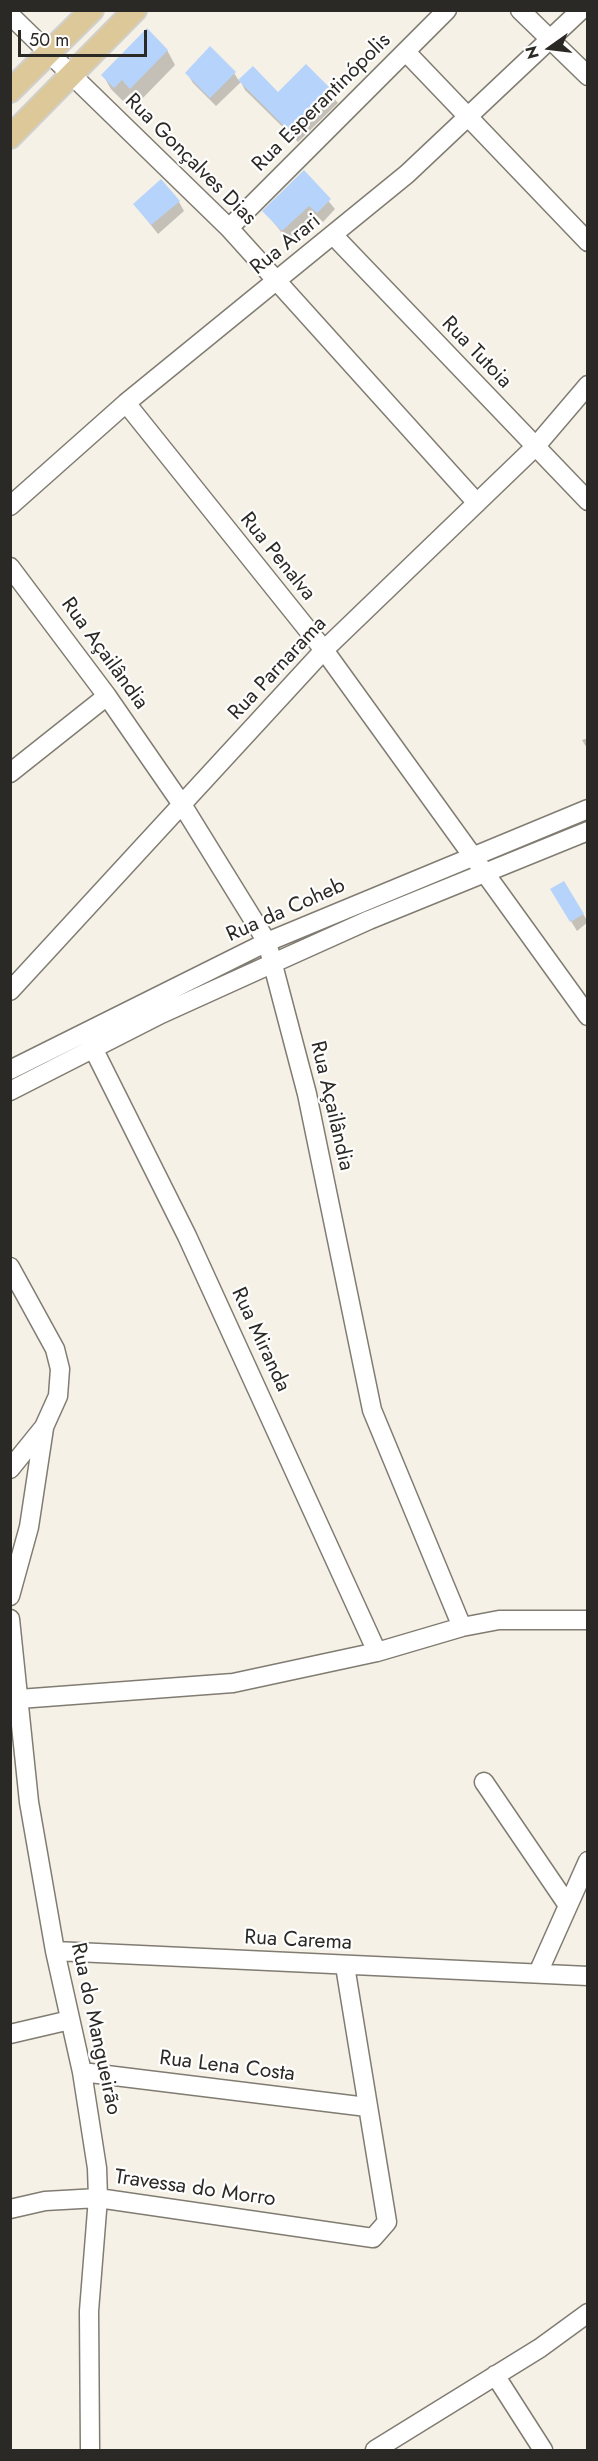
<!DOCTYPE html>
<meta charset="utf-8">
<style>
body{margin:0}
#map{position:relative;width:598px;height:2461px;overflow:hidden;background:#f6f1e6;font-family:Jost,sans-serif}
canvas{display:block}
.frame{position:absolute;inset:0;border:12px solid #2b2925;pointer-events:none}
.north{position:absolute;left:520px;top:18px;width:60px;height:60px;-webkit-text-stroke:4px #fefefe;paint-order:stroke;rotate:256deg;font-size:16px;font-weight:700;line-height:24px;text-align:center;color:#2b2925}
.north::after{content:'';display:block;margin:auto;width:21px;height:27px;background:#2b2925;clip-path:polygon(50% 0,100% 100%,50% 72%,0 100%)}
.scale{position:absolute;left:18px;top:30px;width:129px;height:27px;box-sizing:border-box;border:3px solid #2b2925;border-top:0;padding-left:8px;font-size:18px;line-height:21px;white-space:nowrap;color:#2b2925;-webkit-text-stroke:4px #fefefe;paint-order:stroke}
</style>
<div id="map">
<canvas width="598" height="2461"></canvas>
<div class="frame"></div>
<div class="north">N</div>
<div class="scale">50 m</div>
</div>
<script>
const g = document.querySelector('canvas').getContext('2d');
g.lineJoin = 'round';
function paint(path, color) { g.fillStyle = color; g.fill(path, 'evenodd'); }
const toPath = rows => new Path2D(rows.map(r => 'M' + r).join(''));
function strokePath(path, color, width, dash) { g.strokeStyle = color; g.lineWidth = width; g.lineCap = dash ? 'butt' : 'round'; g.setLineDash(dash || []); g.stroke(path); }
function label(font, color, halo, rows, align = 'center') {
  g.font = font + ' Jost,sans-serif'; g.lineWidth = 4.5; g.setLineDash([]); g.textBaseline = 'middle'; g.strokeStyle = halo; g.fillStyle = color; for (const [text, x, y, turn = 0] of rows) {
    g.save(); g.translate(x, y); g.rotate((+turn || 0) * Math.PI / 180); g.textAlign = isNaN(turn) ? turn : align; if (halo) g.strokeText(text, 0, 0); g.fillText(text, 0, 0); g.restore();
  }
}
paint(toPath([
 [167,50,175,65,139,102,131,93,123,101,111,89,103,75],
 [306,66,338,103,298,142,245,90,241,82,216,106,193,83,187,73,234,73,239,81,253,68,278,94],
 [304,172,335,209,323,222,315,214,288,240,264,211],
 [179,202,184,211,158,234,135,205],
 [588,738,588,750,582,740],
 [564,883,588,922,577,931,552,890]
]), '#0003');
paint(toPath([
 [147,28,168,50,130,89,122,80,114,88,101,75],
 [210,46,236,72,210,98,185,73],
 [306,64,334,92,292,134,238,80,253,66,278,92],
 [304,170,331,199,317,213,309,206,282,231,262,211],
 [161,179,180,201,151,225,133,204],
 [564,881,584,914,570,922,550,889]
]), '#b6d3fb');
const minor = toPath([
 [520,10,588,76],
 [10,15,229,228,477,503],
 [406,52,588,242],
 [229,228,447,10],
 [334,236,588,501],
 [126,403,324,650,588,1016],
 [10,506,126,403,407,174,581,10],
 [10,567,107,696,183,806,267,942,307,1094,372,1410,462,1627,377,1652,233,1683,19,1699],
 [10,773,107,696],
 [10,991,324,650,536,446,588,385],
 [94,1050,187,1236,377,1652],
 [10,1070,267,942,588,809],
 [10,1091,161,1014,289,956,369,920,588,831],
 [10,1267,55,1349,60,1369,58,1396,44,1427,10,1469],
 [10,1596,29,1527,44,1428],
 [10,1619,29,1802,55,1951,82,2072,97,2168,98,2198,89,2311,90,2450],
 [462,1627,499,1620,588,1620],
 [484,1782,567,1904],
 [55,1951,588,1976],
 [538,1973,588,1861],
 [10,2034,70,2020],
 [82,2072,367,2107],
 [10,2209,45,2201,98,2198,373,2238,387,2222,345,1966],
 [495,2375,543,2450],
 [375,2450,540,2348,588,2313]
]);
const major = toPath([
 [10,91,92,10],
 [10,137,135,10]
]);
strokePath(minor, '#807c72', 21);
strokePath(major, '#d0d0cf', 26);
strokePath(minor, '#fff', 18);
strokePath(major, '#ddc89a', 22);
label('21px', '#2b2925', '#fefefe', [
 ["Rua Esperantinópolis",322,103,-45],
 ["Rua Gonçalves Dias",190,160,45],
 ["Rua Arari",286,245,-39],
 ["Rua Tutoia",476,353,46],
 ["Rua Penalva",277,557,51],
 ["Rua Açailândia",104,654,54],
 ["Rua Parnarama",278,669,-47],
 ["Rua da Coheb",286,911,-24],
 ["Rua Açailândia",331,1106,77],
 ["Rua Miranda",260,1340,65],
 ["Rua Carema",298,1941,3],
 ["Rua do Mangueirão",95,2029,78],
 ["Rua Lena Costa",227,2067,7],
 ["Travessa do Morro",195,2189,8]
]);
</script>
